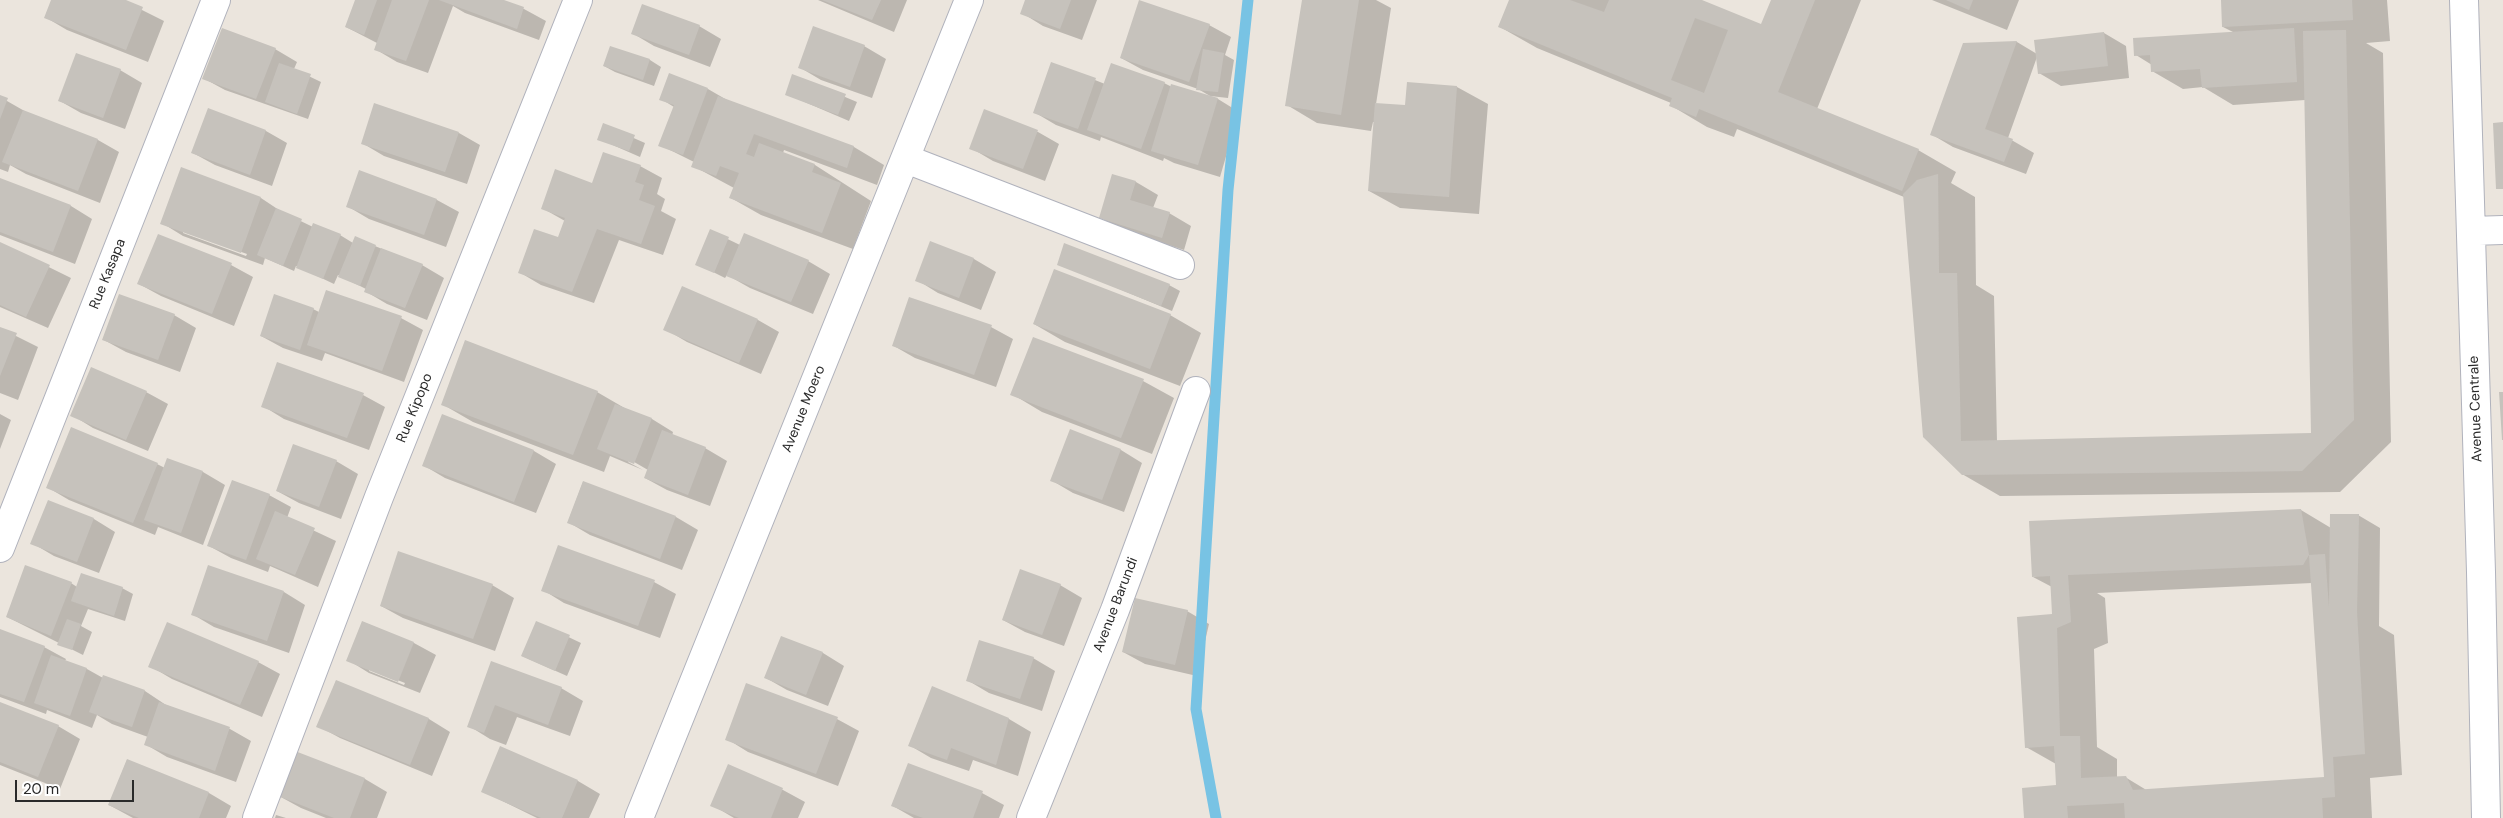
<!DOCTYPE html>
<style>
body{margin:0}
#map{position:relative;width:2503px;height:818px;overflow:hidden;background:#ebe5dd;font-family:"DM Sans",sans-serif}
canvas{display:block}
.scale{position:absolute;left:15px;top:780px;width:119px;height:22px;box-sizing:border-box;border:2px solid #2a2a2a;border-top:0;padding-left:6px;font-size:15px;line-height:18px;white-space:nowrap;color:#2a2a2a;-webkit-text-stroke:4px #fff;paint-order:stroke}
</style>
<div id="map">
<canvas width="2503" height="818"></canvas>
<div class="scale">20 m</div>
</div>
<script>
const g = document.querySelector('canvas').getContext('2d');
g.lineJoin = 'round';
function paint(path, color) { g.fillStyle = color; g.fill(path, 'evenodd'); }
const toPath = rows => new Path2D(rows.map(r => 'M' + r).join(''));
function strokePath(path, color, width, dash) { g.strokeStyle = color; g.lineWidth = width; g.lineCap = dash ? 'butt' : 'round'; g.setLineDash(dash || []); g.stroke(path); }
function label(font, color, halo, rows, align = 'center') {
  g.font = font + ' "DM Sans",sans-serif'; g.lineWidth = 4; g.setLineDash([]); g.textBaseline = 'middle'; g.strokeStyle = halo; g.fillStyle = color; for (const [text, x, y, turn = 0] of rows) {
    g.save(); g.translate(x, y); g.rotate((+turn || 0) * Math.PI / 180); g.textAlign = isNaN(turn) ? turn : align; if (halo) g.strokeText(text, 0, 0); g.fillText(text, 0, 0); g.restore();
  }
}
paint(toPath([
 [52,0,122,0,164,21,148,62,67,30,45,17],
 [357,0,500,0,524,9,546,21,539,40,465,13,453,6,428,73,397,62,375,49,377,43,346,27],
 [818,0,907,0,894,32],
 [1027,0,1097,0,1082,40,1043,26,1022,13],
 [1303,0,1376,0,1391,8,1376,104,1406,106,1408,83,1457,87,1488,104,1479,214,1400,208,1369,191,1375,122,1373,122,1371,131,1317,123,1287,105],
 [1511,0,1698,0,1762,26,1772,0,1861,0,1817,109,1918,150,1956,172,1951,183,1975,197,1976,285,1994,296,1997,442,2312,434,2305,100,2233,105,2203,87,2183,89,2152,71,2152,65,2136,55,2235,33,2223,27,2222,0,2387,0,2390,41,2366,43,2383,53,2391,442,2340,492,2000,496,1962,474,1904,197,1737,129,1734,137,1707,127,1670,105,1671,103,1537,48,1500,27],
 [1932,0,2019,0,2007,30],
 [1209,25,1231,37,1225,55,1234,60,1228,98,1210,96,1198,89,1143,70,1121,58],
 [699,26,721,39,710,67,654,46,632,33],
 [2104,33,2126,46,2129,78,2061,86,2039,73,2037,57,2008,138,2034,153,2026,174,1953,147,1931,134,1964,44,2017,42,2037,54],
 [864,46,886,59,872,98,821,80,799,67],
 [611,47,650,60,661,67,654,86,615,72,604,66],
 [275,49,297,62,294,69,321,82,308,119,225,90,203,78],
 [1052,63,1105,84,1164,83,1172,87,1218,99,1239,112,1220,177,1174,163,1164,158,1163,161,1101,137,1100,141,1056,125,1034,112],
 [120,70,142,83,125,129,81,113,60,101],
 [793,75,857,102,849,121,786,94],
 [708,89,727,100,854,147,884,165,877,185,784,150,783,153,815,165,871,201,853,249,761,215,731,198,734,188,693,166,694,162,660,145,674,107,661,99],
 [0,97,28,113,98,140,119,152,100,203,26,174,10,165,8,172,0,169],
 [208,110,266,131,287,143,272,186,215,165,193,153],
 [985,111,1038,132,1059,144,1045,181,993,161,971,148],
 [604,125,645,143,640,157,599,139],
 [459,133,480,145,467,184,384,156,362,143],
 [640,166,662,178,657,194,665,199,661,211,676,219,663,255,619,240,594,303,541,285,519,272,559,239,565,221,542,208,593,184],
 [181,169,261,198,282,212,313,227,340,235,353,243,355,238,422,265,444,278,427,320,387,304,365,291,366,289,338,275,334,284,296,266,294,271,265,258,263,265,183,236,162,223],
 [183,231,247,254,246,256,183,233],
 [360,172,437,200,459,212,446,247,369,219,347,206],
 [1113,176,1136,182,1158,195,1153,208,1169,213,1191,226,1184,250,1122,230,1100,217],
 [0,179,71,206,92,219,75,264,0,235],
 [711,231,740,245,808,261,830,274,813,314,750,288,727,275,725,278,697,264],
 [0,243,71,278,48,328,0,307],
 [931,243,974,259,996,272,981,310,938,293,917,280],
 [1059,264,1169,285,1180,291,1172,311],
 [231,265,253,277,234,326,161,296,139,284],
 [1055,271,1170,315,1201,333,1180,386,1065,342,1034,324],
 [313,309,319,312,401,318,423,330,404,382,325,353,322,361,283,348,261,336],
 [174,315,196,328,180,372,126,352,104,340],
 [758,320,779,332,761,374,687,342,665,329],
 [991,327,1013,339,996,387,915,358,894,346],
 [0,328,38,347,18,400,0,393],
 [1143,381,1174,398,1152,454,1042,412,1012,394],
 [146,392,168,404,148,451,93,428,72,415],
 [597,392,628,410,652,419,673,432,672,436,705,448,727,461,710,506,667,490,645,478,648,470,629,459,628,462,643,470,610,456,604,472,473,422,442,404],
 [363,395,385,407,369,450,284,419,263,406],
 [0,414,11,420,0,449],
 [443,416,534,451,556,464,536,513,445,478,423,465],
 [1071,431,1121,450,1142,463,1124,512,1073,493,1051,480],
 [168,460,203,472,225,485,203,545,158,527,155,535,69,500,47,487,157,464,165,468],
 [336,461,358,474,341,519,299,503,277,491],
 [583,482,676,517,698,530,682,570,590,535,568,522],
 [269,495,291,507,287,518,336,541,318,587,270,566,268,572,231,558,209,546],
 [48,502,94,519,115,532,99,573,54,556,32,543],
 [2301,510,2331,528,2358,515,2380,528,2379,626,2394,635,2402,775,2370,778,2372,818,2025,818,2057,786,2056,764,2026,747,2053,615,2052,587,2033,577],
 [2312,583,2325,778,2148,791,2125,777,2117,778,2117,759,2097,747,2094,649,2108,643,2105,598,2097,593],
 [654,582,676,594,660,638,564,603,543,590],
 [71,583,77,587,122,588,133,594,125,621,88,609,81,626,92,632,83,655,7,617],
 [492,585,514,598,495,651,403,618,381,606],
 [1060,585,1082,598,1064,646,1025,632,1003,620],
 [284,592,305,605,289,653,214,627,192,614],
 [1187,611,1209,624,1197,676,1145,664,1123,652],
 [363,622,414,643,436,655,420,693,369,673,348,660],
 [369,669,405,683,404,685,369,671],
 [537,622,581,643,567,676,522,656],
 [0,630,44,647,66,659,65,661,87,669,103,678,104,676,145,691,166,705,230,729,251,741,236,782,167,757,145,744,148,737,112,724,97,715,92,728,47,710,46,714,0,697],
 [782,637,823,653,844,666,828,706,787,690,766,678],
 [1033,658,1055,671,1042,711,989,693,967,680],
 [258,662,280,674,262,717,172,679,150,666],
 [492,663,561,688,583,701,570,736,517,717,506,745,490,739,469,726],
 [336,681,429,719,450,732,432,776,340,738,318,726],
 [933,688,1009,719,1031,732,1018,776,973,760,969,771,931,758,909,745],
 [0,703,58,726,80,739,60,789,0,765],
 [837,719,859,731,838,786,748,752,727,739],
 [501,748,578,781,600,794,589,818,537,818,482,791],
 [296,753,365,779,387,792,377,818,326,818,301,808,279,796],
 [127,760,209,793,231,806,226,818,133,818,109,805],
 [729,766,783,790,805,802,798,818,734,818,712,805],
 [982,793,1004,805,999,818,914,818,893,806],
 [276,815,286,818,275,818]
]), '#0003');
strokePath(toPath([
 [1216,818,1196,709,1228,190,1248,0]
]), '#78c3e4', 11);
paint(toPath([
 [51,0,126,0,143,7,126,50,44,18],
 [355,0,377,0,364,35,345,27],
 [392,0,429,0,406,61,374,50],
 [439,0,504,0,524,7,517,29],
 [822,0,881,0,872,20],
 [1025,0,1071,0,1060,29,1020,14],
 [1139,0,1210,24,1189,82,1120,58],
 [1302,0,1359,0,1341,115,1285,106],
 [1509,0,1570,0,1604,12,1609,0,1702,0,1761,24,1771,0,1815,0,1778,92,1919,149,1902,191,1699,109,1696,117,1669,106,1672,98,1498,27],
 [1695,18,1728,30,1704,93,1671,80],
 [1946,0,1973,0,1969,10],
 [2221,0,2352,0,2353,20,2222,27],
 [642,4,700,25,689,55,631,34],
 [813,26,865,45,850,87,798,68],
 [222,28,276,48,256,99,202,79],
 [2294,28,2297,82,2202,88,2200,69,2151,72,2150,55,2134,56,2133,38],
 [2346,30,2354,420,2302,471,1962,475,1923,437,1903,194,1917,180,1938,174,1939,273,1957,273,1961,441,2311,433,2303,31],
 [2104,32,2108,66,2038,74,2034,40],
 [2017,41,1985,129,2013,139,2004,162,1930,135,1963,43],
 [610,46,650,59,643,80,603,66],
 [1203,49,1224,53,1218,92,1196,90],
 [76,53,121,69,103,118,58,101],
 [1051,62,1096,78,1078,129,1033,113],
 [279,63,311,74,297,114,265,102],
 [1111,63,1165,82,1141,149,1087,130],
 [669,73,708,88,683,155,658,146,674,105,659,100],
 [792,74,846,94,838,115,785,95],
 [1407,82,1457,86,1449,197,1368,191,1375,103,1405,105],
 [1171,84,1218,98,1198,165,1151,151],
 [0,95,8,98,0,119],
 [718,96,854,146,847,168,754,134,746,154,754,157,759,143,815,164,812,172,841,183,822,233,729,198,739,173,720,166,716,176,691,167],
 [374,103,459,132,445,172,361,144],
 [208,108,266,130,250,175,191,153],
 [984,109,1038,130,1023,169,969,149],
 [23,110,98,139,78,191,2,162],
 [2503,122,2503,189,2496,189,2493,123],
 [603,123,635,135,629,151,597,140],
 [603,152,641,165,635,182,644,185,639,200,655,206,641,244,597,229,572,292,518,273,534,229,558,237,565,218,541,209,555,169,592,183],
 [181,167,261,197,241,253,160,224],
 [359,170,437,199,424,235,346,207],
 [1112,174,1136,181,1130,200,1170,212,1162,238,1099,218],
 [0,178,71,205,53,252,0,232],
 [276,208,302,219,283,266,257,255],
 [313,223,341,234,323,279,296,268],
 [710,229,729,237,714,273,695,265],
 [744,233,809,260,791,302,726,276],
 [158,234,232,263,212,314,137,284],
 [355,236,376,245,360,286,338,277],
 [930,241,974,258,959,298,915,281],
 [0,242,50,265,26,317,0,305],
 [1064,243,1170,284,1161,306,1057,265],
 [381,248,423,264,405,308,364,292],
 [1054,269,1171,314,1150,369,1033,324],
 [682,286,758,319,739,363,663,330],
 [326,290,402,316,382,371,307,345],
 [119,294,175,314,158,360,102,340],
 [274,294,314,308,300,350,260,336],
 [909,297,992,325,974,375,892,346],
 [0,327,17,333,0,376],
 [1033,337,1144,379,1121,438,1010,395],
 [465,340,598,391,573,455,441,405],
 [277,362,364,393,347,438,261,407],
 [91,367,147,391,126,440,70,416],
 [2499,392,2503,392,2503,440,2502,440],
 [615,404,652,418,634,464,597,449],
 [442,414,534,450,514,502,422,466],
 [71,427,158,463,133,523,46,488],
 [1070,429,1121,449,1102,500,1050,481],
 [662,430,706,447,688,495,644,478],
 [293,444,337,460,319,507,276,491],
 [167,458,203,471,181,533,144,520],
 [232,480,270,494,246,560,207,546],
 [583,481,676,516,660,559,567,523],
 [48,500,94,518,77,562,30,544],
 [2301,509,2309,555,2303,565,2068,575,2071,622,2057,628,2060,736,2080,736,2081,778,2126,776,2133,790,2324,777,2309,555,2325,554,2329,608,2330,514,2359,514,2357,612,2365,754,2333,757,2335,797,2322,798,2323,818,2125,818,2124,803,2067,806,2068,818,2024,818,2022,788,2056,785,2054,746,2025,748,2017,617,2052,614,2050,576,2032,577,2029,521],
 [275,511,315,528,295,575,256,559],
 [558,545,655,580,638,626,541,591],
 [398,551,493,584,473,639,380,606],
 [25,565,72,582,51,636,6,617],
 [208,565,284,591,267,641,191,615],
 [1020,569,1061,584,1042,635,1002,620],
 [81,573,123,587,114,616,71,601],
 [1135,598,1188,610,1175,665,1122,652],
 [67,619,81,624,72,650,57,645],
 [362,621,414,642,398,682,346,661],
 [536,621,570,635,555,671,521,656],
 [167,622,259,661,240,705,148,667],
 [0,629,45,646,24,702,0,694],
 [781,636,823,652,806,695,764,678],
 [979,640,1034,657,1020,699,966,681],
 [51,655,87,668,70,716,34,703],
 [491,661,562,687,548,725,495,705,484,733,467,727],
 [103,675,145,690,132,727,89,712],
 [336,680,429,718,410,765,316,727],
 [746,683,838,717,816,774,725,740],
 [932,686,1009,718,996,765,951,748,947,760,908,746],
 [0,702,59,725,38,777,0,762],
 [159,702,230,727,215,771,144,745],
 [500,746,578,780,562,818,541,818,481,792],
 [295,751,365,778,350,818,334,818,278,796],
 [127,759,209,792,199,818,139,818,108,805],
 [908,763,983,791,973,818,923,818,891,806],
 [728,764,783,788,771,818,739,818,710,806]
]), '#c6c2bc');
const minor = toPath([
 [2464,0,2481,572,2486,818],
 [906,159,1180,265],
 [2471,231,2503,230],
 [0,548,216,0],
 [257,818,379,497,578,0],
 [639,818,969,0],
 [1031,818,1115,610,1196,391]
]);
strokePath(minor, '#b0b2bc', 30);
strokePath(minor, '#fff', 28);
label('14px', '#2a2a2a', '#fff', [
 ["Rue Kasapa",108,274,-68],
 ["Rue Kipopo",415,408,-68],
 ["Avenue Moero",804,409,-68],
 ["Avenue Centrale",2476,409,-92],
 ["Avenue Barundi",1116,605,-69]
]);
</script>
